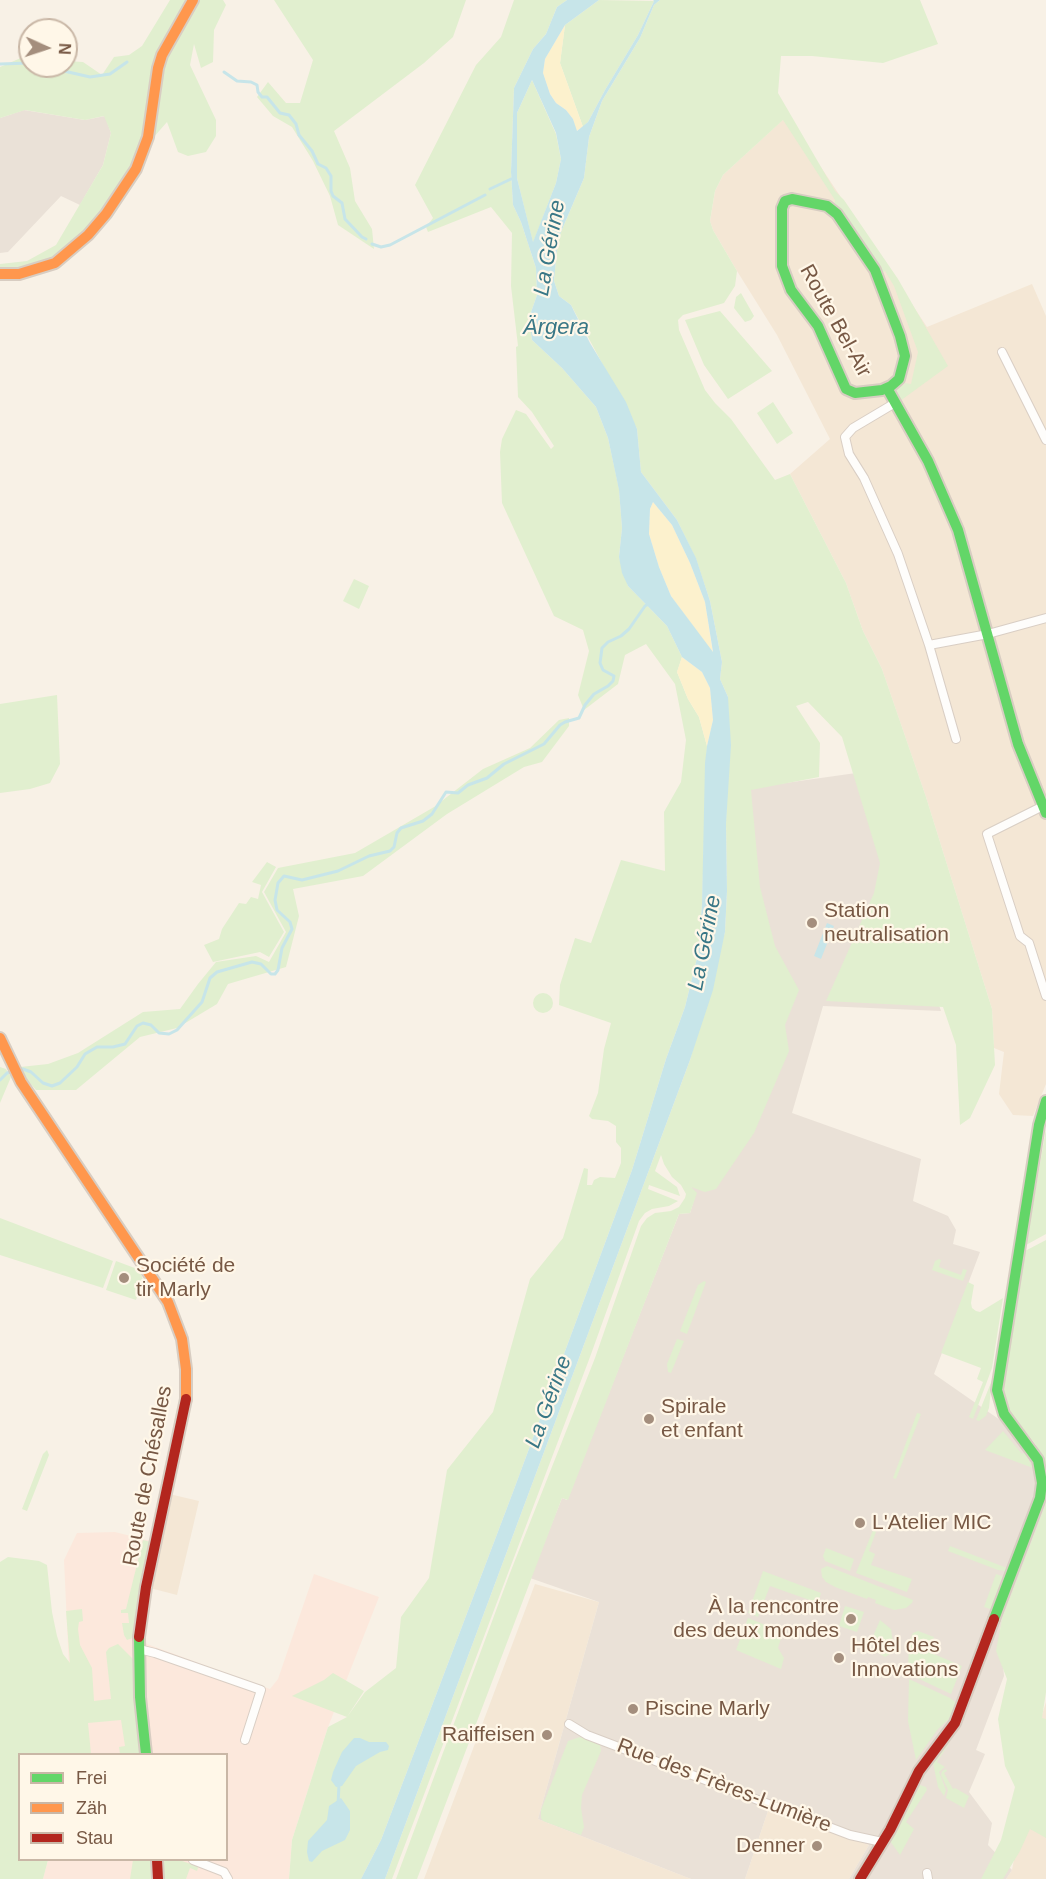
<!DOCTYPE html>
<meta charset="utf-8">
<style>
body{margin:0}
#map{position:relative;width:1046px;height:1879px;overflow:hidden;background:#f8f1e6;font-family:Helvetica,sans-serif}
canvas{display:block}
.legend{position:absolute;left:18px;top:1753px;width:210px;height:108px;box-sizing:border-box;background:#fff7e8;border:2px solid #c9b7a6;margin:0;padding:8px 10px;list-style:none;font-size:18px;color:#775844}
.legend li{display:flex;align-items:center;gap:12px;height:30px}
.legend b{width:30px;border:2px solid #c9b7a6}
.north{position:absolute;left:18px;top:18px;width:60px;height:60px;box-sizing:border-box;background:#fff7e8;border:2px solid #c9b7a6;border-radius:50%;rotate:93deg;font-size:16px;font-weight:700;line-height:24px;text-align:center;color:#775844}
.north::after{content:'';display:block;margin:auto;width:21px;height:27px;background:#a48e7d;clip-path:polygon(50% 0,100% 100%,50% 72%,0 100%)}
</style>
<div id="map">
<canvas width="1046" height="1879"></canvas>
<ul class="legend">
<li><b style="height:8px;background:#63d668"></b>Frei</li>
<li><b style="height:8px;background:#ff974d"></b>Zäh</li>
<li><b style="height:8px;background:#b3261e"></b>Stau</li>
</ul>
<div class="north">N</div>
</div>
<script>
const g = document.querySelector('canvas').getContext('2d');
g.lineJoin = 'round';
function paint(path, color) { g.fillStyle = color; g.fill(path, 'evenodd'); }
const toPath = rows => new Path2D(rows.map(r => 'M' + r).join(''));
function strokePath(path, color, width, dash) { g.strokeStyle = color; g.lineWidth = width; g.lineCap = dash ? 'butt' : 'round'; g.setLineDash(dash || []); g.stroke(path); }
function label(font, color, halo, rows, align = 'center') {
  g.font = font + ' Helvetica,sans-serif'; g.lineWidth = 4.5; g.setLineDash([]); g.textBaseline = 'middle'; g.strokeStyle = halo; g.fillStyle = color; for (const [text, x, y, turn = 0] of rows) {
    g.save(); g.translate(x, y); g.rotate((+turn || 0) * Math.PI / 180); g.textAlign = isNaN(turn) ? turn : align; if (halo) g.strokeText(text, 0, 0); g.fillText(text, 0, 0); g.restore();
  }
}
paint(toPath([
 [787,116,927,327,1032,284,1046,316,1046,1084,1033,1116,1013,1115,999,1094,1004,1052,994,1048,992,1009,926,797,882,669,863,631,846,583,790,474,830,439,777,335,737,271,713,230,710,221,715,191,723,175],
 [165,1493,199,1501,177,1595,146,1587],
 [535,1584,599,1602,538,1819,691,1879,424,1879],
 [1046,1702,1046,1879,1006,1879,1012,1870,1039,1724],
 [770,1805,869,1845,849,1879,745,1879]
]), '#f4e7d5');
paint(toPath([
 [115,1532,155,1542,139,1632,147,1644,270,1689,278,1679,314,1574,379,1597,328,1727,292,1840,289,1879,43,1879,48,1860,226,1860,226,1754,73,1754,64,1560,77,1533]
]), '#fce8dc');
paint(toPath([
 [24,110,85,120,105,116,111,133,103,165,80,205,61,196,8,252,0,253,0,118],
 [856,773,910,918,941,1011,823,1006,792,1113,921,1159,913,1201,948,1216,956,1230,953,1244,980,1252,934,1374,1046,1452,1046,1510,1000,1629,1004,1676,976,1750,985,1754,969,1792,992,1823,988,1845,1012,1870,1006,1879,849,1879,869,1845,770,1805,745,1879,691,1879,538,1819,599,1602,530,1578,562,1498,567,1500,679,1214,690,1213,696,1193,691,1188,736,1062,750,788]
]), '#eae1d7');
paint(toPath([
 [170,0,223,0,226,5,214,30,213,62,201,68,194,44,190,65,216,120,216,136,206,152,188,156,178,152,167,122,146,146,88,231,54,259,19,272,0,270,0,264,27,261,56,245,103,165,111,133,104,116,85,120,25,110,0,118,0,67,30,54,30,66,66,66,66,61,83,62,102,75,114,57,129,55,142,46],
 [274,0,466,0,453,37,424,63,334,131,350,168,355,201,372,229,374,249,338,225,330,196,313,161,292,127,273,116,257,97,268,82,286,103,300,103,313,60],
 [514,0,567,0,557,7,546,34,533,49,514,88,511,172,513,205,521,222,536,268,537,295,529,318,532,340,562,368,596,407,608,438,619,489,622,528,619,557,628,586,667,626,682,657,677,672,688,699,699,717,707,746,702,904,698,954,685,1007,666,1059,632,1170,513,1492,381,1840,361,1879,289,1879,292,1840,328,1727,347,1717,292,1696,324,1680,333,1673,364,1691,347,1717,365,1692,396,1668,401,1617,429,1578,447,1470,493,1412,530,1279,563,1238,584,1168,588,1169,587,1185,592,1185,594,1180,600,1177,615,1178,621,1163,621,1148,616,1142,616,1126,608,1121,592,1119,589,1116,598,1093,604,1049,611,1023,559,1005,560,985,575,938,591,943,621,860,665,871,664,812,681,782,686,740,675,684,646,644,625,655,618,684,584,710,578,695,589,651,583,630,554,616,502,503,500,452,502,439,516,410,526,414,551,449,554,446,532,412,518,397,516,347,518,346,511,286,512,233,491,207,428,232,426,227,433,218,415,185,476,65,501,37],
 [599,0,654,1,638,35,605,90,588,122,583,127,560,63,565,25],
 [660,0,920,0,938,44,883,63,812,56,781,56,778,93,835,191,844,200,898,279,948,366,900,401,894,391,896,387,904,385,905,383,911,384,918,352,894,286,885,271,880,274,834,207,835,200,783,120,723,175,715,191,710,221,713,230,737,271,735,286,724,303,683,315,678,320,679,330,705,390,715,403,731,419,775,480,790,474,846,583,863,631,882,669,926,797,992,1009,995,1065,970,1118,960,1125,956,1045,943,1007,826,1001,874,893,880,863,842,737,808,702,796,706,820,743,819,777,751,790,760,887,775,946,799,990,785,1025,789,1051,754,1133,716,1189,705,1192,691,1187,697,1193,690,1213,679,1214,568,1500,562,1498,417,1879,396,1879,510,1573,595,1358,641,1226,647,1218,655,1213,671,1211,679,1207,685,1198,686,1194,681,1185,672,1177,664,1164,661,1155,655,1171,677,1187,680,1196,649,1185,648,1189,678,1201,669,1206,652,1209,645,1213,639,1221,590,1357,392,1879,385,1879,690,1060,725,932,727,891,726,824,728,697,720,679,722,662,710,601,696,559,677,520,641,472,637,429,571,305,559,296,554,281,558,239,584,178,589,137,602,101,640,38,654,5],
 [532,80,556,134,561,159,556,183,533,243,517,178,517,113],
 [741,293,754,316,751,320,745,322,734,308,736,297],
 [720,311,772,371,728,399,704,365,685,320],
 [773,402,793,433,777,444,757,413],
 [354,579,369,586,359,609,343,601],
 [57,695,60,764,50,783,30,789,0,793,0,704],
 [569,718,569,726,542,762,524,767,447,814,363,876,293,889,299,916,286,967,228,984,217,1004,177,1028,140,1037,76,1090,36,1090,28,1081,20,1067,48,1064,78,1053,143,1012,180,1009,198,984,216,962,256,956,269,962,286,932,264,892,278,868,355,853,434,807,483,769,530,748,559,720],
 [267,862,276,867,262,892,284,932,269,957,260,952,213,962,204,945,219,939,222,929,239,903,246,904,251,897,258,899,261,885,252,882],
 '533 1003a10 10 0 1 1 20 0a10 10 0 1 1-20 0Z',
 [0,1067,6,1069,11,1077,0,1103],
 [1046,1129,1046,1234,1026,1245],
 [0,1218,113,1261,103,1288,0,1255],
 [1046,1240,1046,1467,1036,1445,1011,1413,1006,1403,1003,1389,1025,1251],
 [939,1259,941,1260,939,1267,961,1275,963,1269,967,1270,963,1281,932,1270,935,1261],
 [116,1261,140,1270,143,1280,136,1300,106,1290],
 [704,1281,706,1282,687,1334,680,1331,698,1285],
 [968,1282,974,1285,971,1303,972,1308,976,1311,980,1312,1003,1298,992,1368,973,1419,969,1417,983,1382,977,1379,981,1368,941,1353],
 [677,1339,684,1341,671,1373,668,1372,667,1364],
 [992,1380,989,1408,986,1416,979,1421,976,1420],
 [917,1413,921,1414,896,1479,893,1478],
 [1003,1431,1022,1454,1025,1453,1033,1468,985,1450],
 [47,1450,49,1455,27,1511,22,1509,43,1454],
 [1046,1496,1046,1692,1042,1718,1046,1719,1046,1838,1030,1829,1020,1851,1003,1879,981,1879,1001,1840,1015,1787,1005,1766,998,1719,1007,1679,996,1651,1002,1619,1045,1506],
 [873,1530,876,1532,869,1551,875,1554,871,1565,912,1579,907,1592,856,1573],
 [143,1540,151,1542,143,1575,135,1635,133,1638,127,1640,124,1635,122,1623,129,1623,128,1613,121,1613,121,1610,126,1609],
 [950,1546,1007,1568,1006,1571,998,1570,948,1551],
 [826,1548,854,1559,850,1571,825,1561,823,1556],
 [8,1557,39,1561,47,1565,52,1612,57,1636,63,1654,70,1663,66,1611,82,1609,83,1621,79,1622,78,1629,80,1645,92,1668,94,1701,111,1699,106,1652,109,1648,118,1644,133,1659,142,1754,120,1754,119,1747,125,1746,121,1720,88,1723,91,1754,20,1754,20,1860,48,1860,43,1879,0,1879,0,1562],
 [827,1566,913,1600,912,1603,906,1608,894,1610,875,1603,876,1600,868,1597,867,1599,835,1587,826,1582,822,1577,821,1569],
 [763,1571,821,1593,818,1603,770,1586,758,1617,748,1613],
 [996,1574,1002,1576,1003,1580,993,1608,990,1609,984,1607],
 [845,1606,864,1612,857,1632,839,1626],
 [748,1618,783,1632,778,1648,784,1658,781,1669,736,1650],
 [880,1620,891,1629,893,1644,890,1654,885,1657,876,1652,874,1634],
 [918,1631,934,1637,929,1652,962,1666,951,1694,915,1677,908,1670,909,1642,913,1633],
 [909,1679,950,1698,958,1704,948,1720,938,1729,916,1760,908,1721],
 [580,1737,600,1744,601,1751,582,1795,581,1808,584,1827,581,1835,543,1821,541,1818,541,1810,568,1741],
 [948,1740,949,1740,950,1742,937,1762,945,1767,939,1772,946,1790,944,1796,938,1787,933,1763],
 [946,1769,947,1771,944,1773,953,1789,955,1788,969,1796,964,1808,946,1798,948,1790,941,1775,942,1771],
 [920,1785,926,1787,927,1790,906,1822,914,1829,900,1855,890,1841],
 [133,1860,151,1860,153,1879,130,1879],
 [167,1860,179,1860,197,1866,198,1868,197,1871,190,1868,186,1879,164,1879,163,1862]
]), '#e1efcf');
paint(toPath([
 [565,25,560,63,583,127,576,131,573,119,566,110,556,103,550,94,543,73,545,59],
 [653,502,672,525,690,563,705,602,713,654,671,596,659,567,649,534,650,509],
 [682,657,702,672,710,688,713,720,707,746,699,717,688,699,677,672]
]), '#fcf1cd');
paint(toPath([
 [567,0,599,0,565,25,545,59,543,73,550,94,556,103,566,110,573,119,577,131,588,122,605,90,638,35,654,1,653,0,660,0,654,5,640,38,602,101,589,137,584,178,558,239,554,281,559,296,571,305,590,343,626,402,637,429,641,472,677,520,696,558,710,601,722,662,720,679,728,697,731,745,726,824,727,891,725,932,713,990,690,1060,385,1879,361,1879,381,1840,513,1492,632,1170,666,1059,685,1007,698,954,702,904,705,763,707,746,713,720,710,688,702,672,682,657,667,626,628,586,622,573,619,557,622,528,619,490,608,438,596,407,562,368,532,340,529,318,537,295,536,268,521,222,513,205,511,172,514,88,533,49,546,34,557,7],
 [532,80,556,133,561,159,556,183,533,242,517,178,517,113],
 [653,502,672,525,690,563,705,602,713,652,671,596,659,567,649,534,650,509],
 [827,923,834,926,821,959,814,956],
 [354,1738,360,1738,369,1742,386,1742,389,1746,388,1750,380,1752,356,1766,342,1786,336,1787,331,1780,333,1772,342,1752],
 [341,1798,350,1811,350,1830,345,1840,322,1851,312,1862,309,1861,307,1852,308,1841,327,1820,329,1806]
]), '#c7e5e9');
strokePath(toPath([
 [0,64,30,63],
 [42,66,90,77,110,74,127,62],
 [224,72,237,81,251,82,257,85,258,92,262,97,267,97,280,113,289,115,296,124,299,135,312,151,318,164,326,168,331,176,331,191,333,196,342,203,345,219,362,237,366,239],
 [490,189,511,179],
 [372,244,381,247,390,245,485,195],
 [19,1070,23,1069,31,1072,43,1083,52,1086,60,1083,77,1067,85,1054,97,1047,113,1047,125,1044,137,1026,143,1023,151,1025,159,1033,169,1034,177,1030,202,1002,210,978,217,972,252,962,261,964,271,974,275,974,278,970,282,948,292,929,290,922,277,910,275,900,278,883,284,876,302,880,338,871,369,856,390,851,394,847,397,833,401,828,423,821,432,814,446,792,458,793,468,785,487,778,504,764,544,744,560,725,565,722,579,718,585,705,594,694,608,686,613,681,614,676,603,670,600,663,602,648,608,642,621,636,629,629,645,606,650,603],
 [0,1080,7,1073,13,1071],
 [338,1805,339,1784]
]), '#c7e5e9', 3);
const street = toPath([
 [1002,352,1046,440],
 [895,403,853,428,845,437,849,454,864,478,898,554,929,645,956,739],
 [929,645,988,634,1046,618],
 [1043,806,987,834,1020,936,1029,943,1046,996],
 [139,1649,155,1653,261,1690,245,1740],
 [569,1724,587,1735,850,1835,882,1842],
 [193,1860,224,1872,228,1879],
 [927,1873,928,1879]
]);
const fast = toPath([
 [792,199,827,206,837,214,875,270,900,336,905,356,899,379,891,386,882,390,855,393,846,389,818,326,791,290,782,266,782,208,785,201,792,199],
 [887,388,928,461,958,530,1018,744,1046,813],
 [994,1619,1040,1498,1042,1483,1038,1460,1004,1414,997,1390,1039,1125,1046,1101],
 [139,1637,140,1697,146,1754]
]);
const slow = toPath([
 [0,274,19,274,55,263,88,235,106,214,136,169,148,137,158,68,162,55,193,0],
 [0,1038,21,1082,168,1302,182,1339,186,1369,186,1399]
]);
const jam = toPath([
 [139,1637,146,1587,186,1399],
 [157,1860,158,1879],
 [860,1879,890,1830,919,1771,955,1723,994,1619]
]);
strokePath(street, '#d9cec4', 10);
strokePath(fast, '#d8cdc2', 14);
strokePath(slow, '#d8cdc2', 14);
strokePath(jam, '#d8cdc2', 14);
strokePath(street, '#fefdfb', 8);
strokePath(fast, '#63d668', 10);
strokePath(slow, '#ff974d', 10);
strokePath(jam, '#b3261e', 10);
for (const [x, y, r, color] of [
 [812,923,6,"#a48e7d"],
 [124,1278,6,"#a48e7d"],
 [649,1419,6,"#a48e7d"],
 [860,1523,6,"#a48e7d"],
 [851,1619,6,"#a48e7d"],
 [839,1658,6,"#a48e7d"],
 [633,1709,6,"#a48e7d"],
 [547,1735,6,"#a48e7d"],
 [817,1846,6,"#a48e7d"]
]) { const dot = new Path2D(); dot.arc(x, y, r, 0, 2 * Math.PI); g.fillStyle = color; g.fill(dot); strokePath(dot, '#fff7e8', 2); }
label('21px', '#775844', '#fff7e8', [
 ["Route Bel-Air",835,321,61],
 ["Route de Chésalles",148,1476,-79],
 ["Rue des Frères-Lumière",724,1786,21]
]);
label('21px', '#775844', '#fff7e8', [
 ["Station",824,911],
 ["neutralisation",824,935],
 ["Société de",136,1266],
 ["tir Marly",136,1290],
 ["Spirale",661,1407],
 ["et enfant",661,1431],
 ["L'Atelier MIC",872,1523],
 ["À la rencontre",839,1607,"right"],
 ["des deux mondes",839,1631,"right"],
 ["Hôtel des",851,1646],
 ["Innovations",851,1670],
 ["Piscine Marly",645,1709],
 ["Raiffeisen",535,1735,"right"],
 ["Denner",805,1846,"right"]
], 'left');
label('italic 22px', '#397786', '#fff7e8', [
 ["La Gérine",550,248,-80],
 ["Ärgera",556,328],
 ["La Gérine",705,943,-79],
 ["La Gérine",549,1402,-70]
]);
</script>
